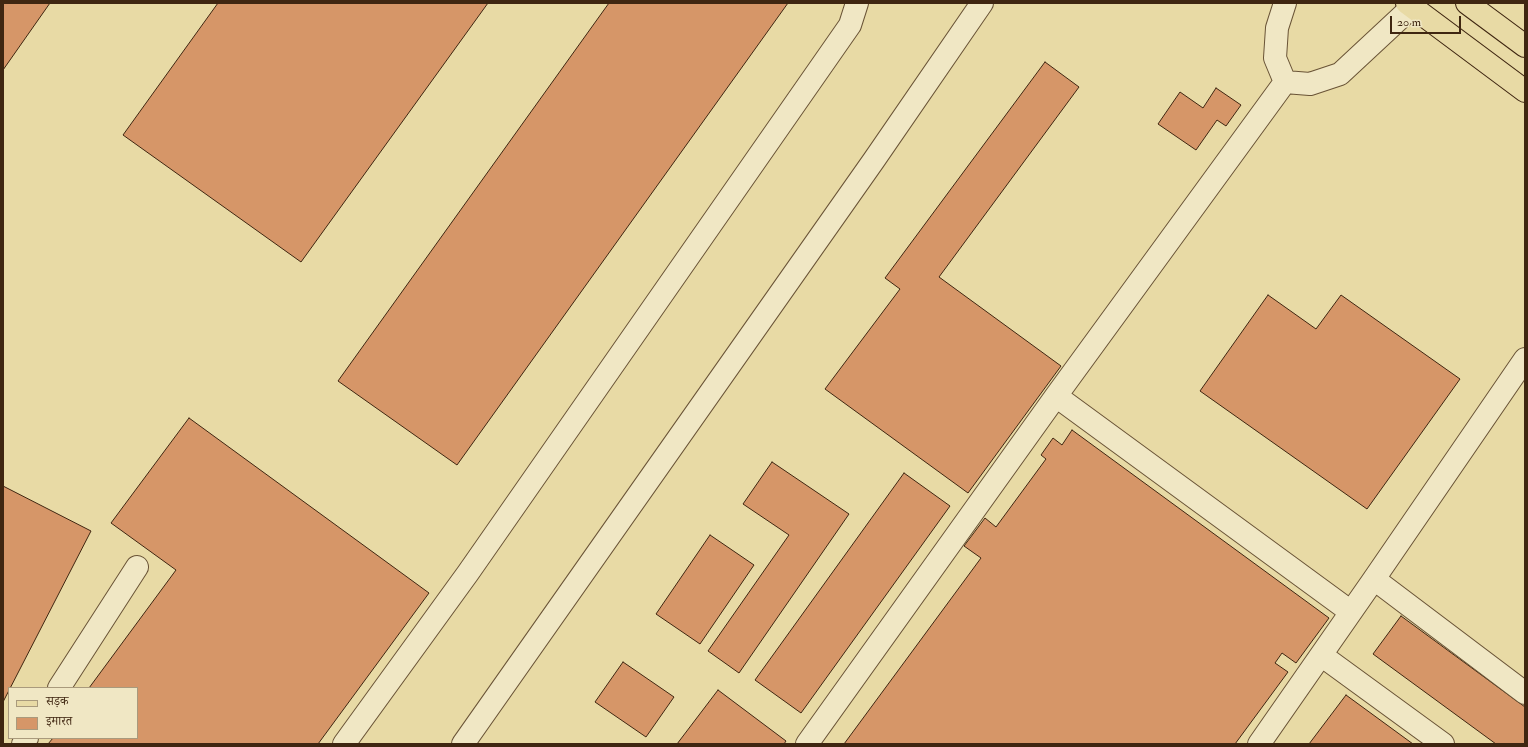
<!DOCTYPE html>
<meta charset="utf-8">
<style>
body{margin:0}
#map{position:relative;width:1528px;height:747px;overflow:hidden;background:#e8daa5;font-family:"IM FELL Double Pica","Noto Serif Devanagari",serif}
canvas{display:block}
.frame{position:absolute;inset:0;border:4px solid #3f2611;pointer-events:none}
.legend{position:absolute;left:8px;top:687px;width:130px;height:52px;box-sizing:border-box;background:#f0e7c4;border:1px solid #a99a7c;margin:0;padding:5px 7px;list-style:none;font-size:12px;color:#3f2611}
.legend li{display:flex;align-items:center;gap:8px;height:20px}
.legend b{width:20px;border:1px solid #a99a7c}
.scale{position:absolute;left:1390px;top:16px;width:71px;height:18px;box-sizing:border-box;border:2px solid #3f2611;border-top:0;padding-left:5px;font-size:12px;line-height:14px;white-space:nowrap;color:#3f2611;-webkit-text-stroke:3px #f0e7c4;paint-order:stroke}
</style>
<div id="map">
<canvas width="1528" height="747"></canvas>
<div class="frame"></div>
<ul class="legend">
<li><b style="height:5px;background:#e8daa5"></b>सड़क</li>
<li><b style="height:11px;background:#d69668"></b>इमारत</li>
</ul>
<div class="scale">20 m</div>
</div>
<script>
const g = document.querySelector('canvas').getContext('2d');
g.lineJoin = 'round';
function paint(path, color) { g.fillStyle = color; g.fill(path, 'evenodd'); }
const toPath = rows => new Path2D(rows.map(r => 'M' + r).join(''));
function strokePath(path, color, width, dash) { g.strokeStyle = color; g.lineWidth = width; g.lineCap = dash ? 'butt' : 'round'; g.setLineDash(dash || []); g.stroke(path); }
const building = toPath([
 [3,3,50,3,3,70,3,3],
 [218,3,488,3,301,262,123,135,218,3],
 [609,3,788,3,457,465,338,381,609,3],
 [1045,62,1079,87,939,277,1061,366,968,493,825,389,900,289,885,278,1045,62],
 [1216,88,1241,105,1226,126,1217,120,1196,150,1158,124,1180,92,1203,108,1216,88],
 [1268,295,1316,329,1341,295,1460,379,1367,509,1200,391,1268,295],
 [189,418,429,593,318,744,48,744,53,738,137,738,137,688,89,688,176,570,111,523,189,418],
 [1072,430,1329,618,1296,663,1282,653,1275,663,1288,672,1235,744,844,744,981,558,964,546,985,518,996,527,1046,459,1041,455,1053,438,1062,445,1072,430],
 [772,462,849,514,739,673,708,651,789,535,743,504,772,462],
 [904,473,950,506,801,713,755,680,904,473],
 [3,486,91,531,3,702,3,486],
 [710,535,754,565,700,644,656,614,710,535],
 [1401,616,1525,707,1525,744,1496,744,1373,654,1401,616],
 [623,662,674,697,646,737,595,702,623,662],
 [718,690,786,741,784,744,677,744,718,690],
 [1346,695,1413,744,1309,744,1346,695]
]);
paint(building, '#d69668');
strokePath(building, '#3f2611', 1);
const minor = toPath([
 [1285,3,1277,28,1275,58,1285,82,1310,84,1340,74,1412,7],
 [1056,396,1351,612],
 [1374,579,1525,693],
 [1321,655,1443,744],
 [59,688,137,567],
 [23,744,27,738],
 [344,744,468,573,850,25,857,3],
 [463,744,874,160,982,3],
 [807,744,1056,396,1285,82],
 [1259,744,1374,579,1525,359]
]);
const major = toPath([
 [1407,3,1525,91],
 [1467,3,1525,46]
]);
strokePath(minor, '#695336', 24);
strokePath(major, '#3f2611', 24);
strokePath(minor, '#f0e7c4', 22);
strokePath(major, '#e8daa5', 22);
</script>
